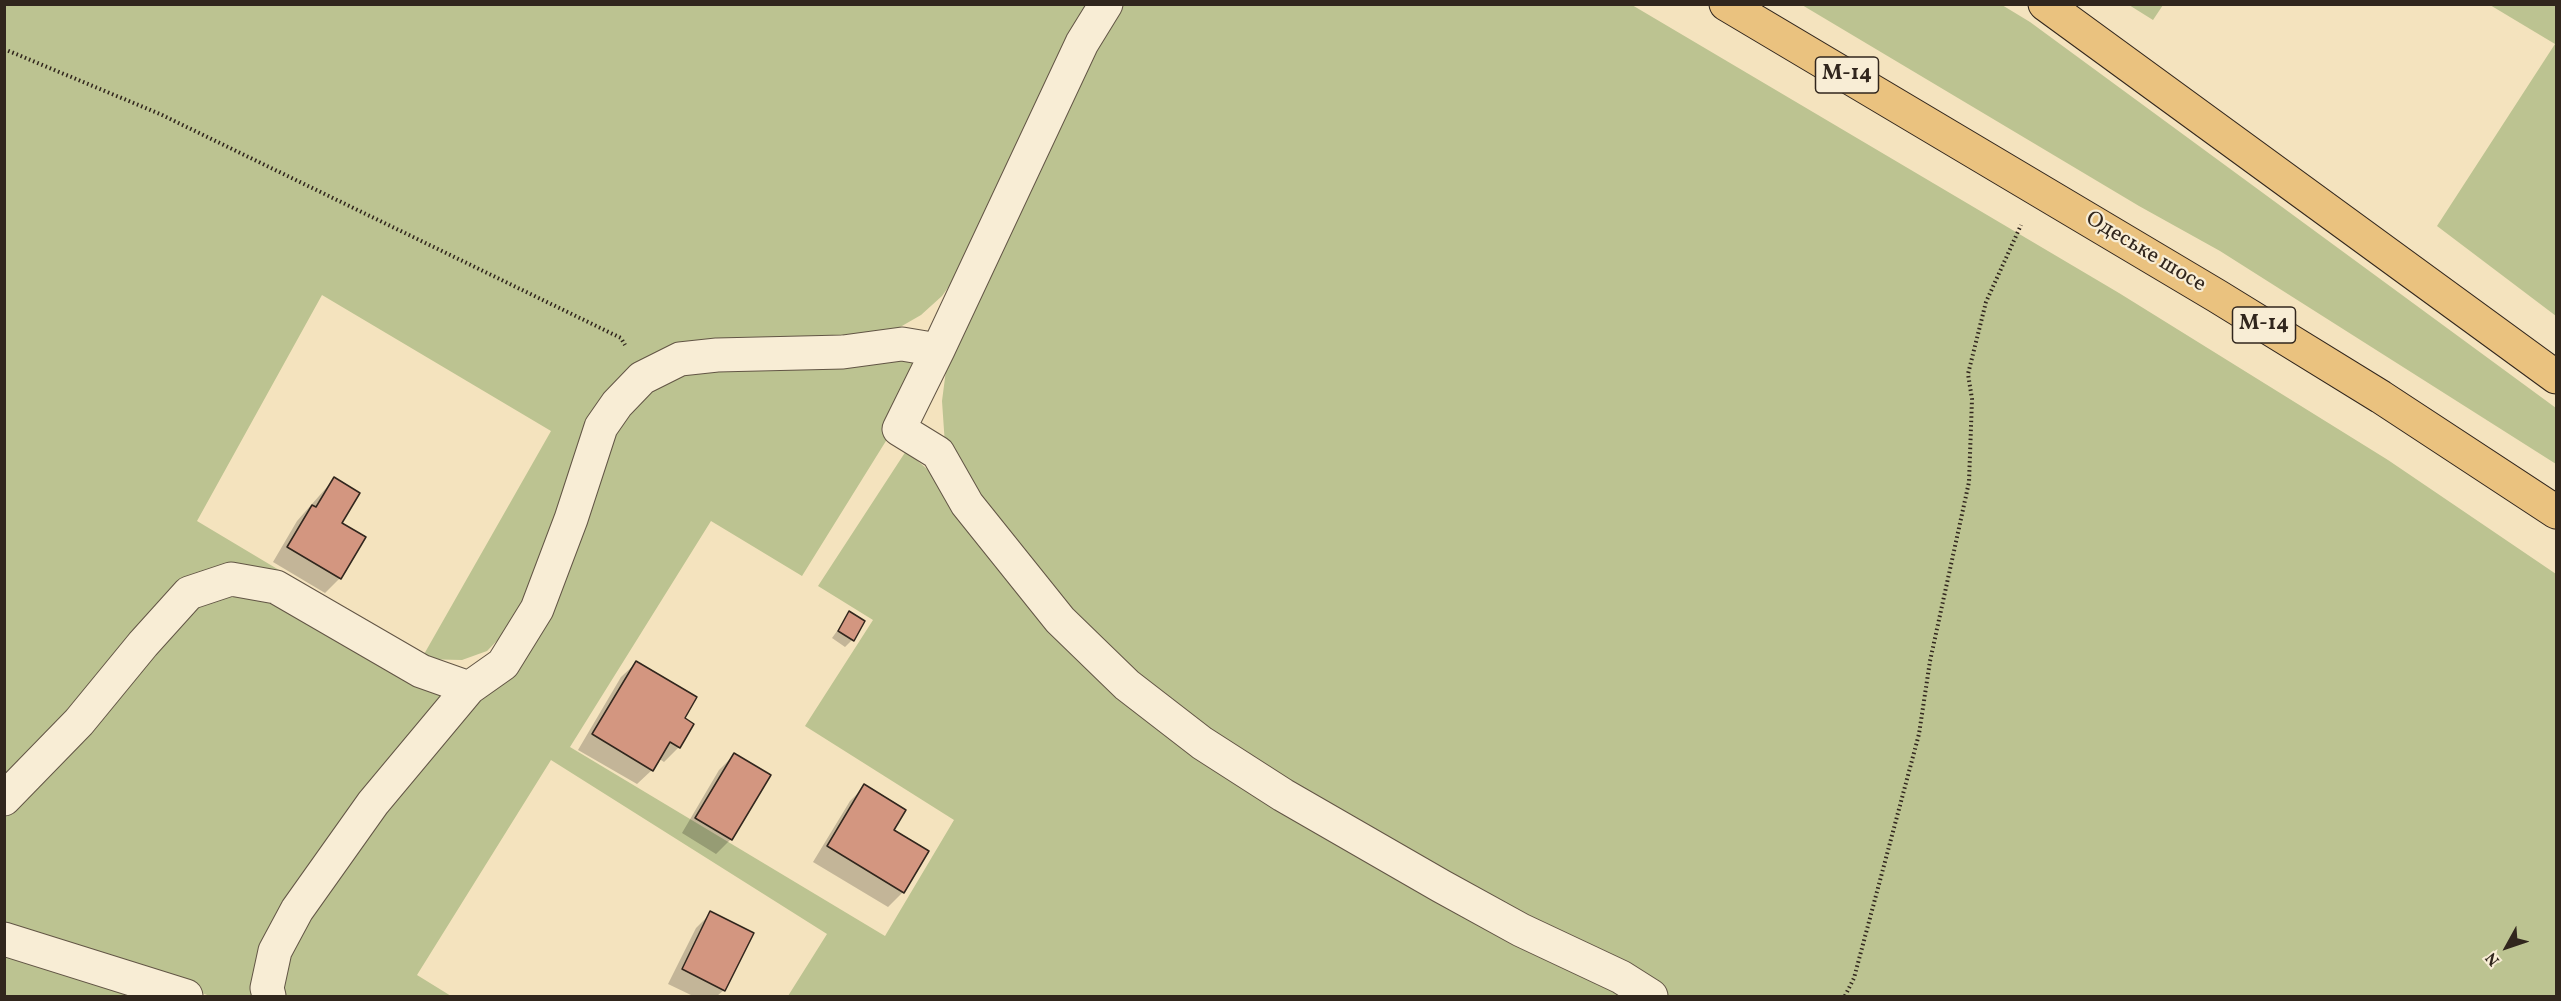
<!DOCTYPE html>
<meta charset="utf-8">
<style>
body{margin:0}
#map{position:relative;width:2561px;height:1001px;overflow:hidden;background:#f4e3be;font-family:Vollkorn,serif}
canvas{display:block}
.frame{position:absolute;inset:0;border:6px solid #31261d;pointer-events:none}
.north{position:absolute;left:2477px;top:917px;width:60px;height:60px;-webkit-text-stroke:4px #f8edd5;paint-order:stroke;rotate:230deg;font-size:16px;font-weight:700;line-height:24px;text-align:center;color:#31261d}
.north::after{content:'';display:block;margin:auto;width:21px;height:27px;background:#31261d;clip-path:polygon(50% 0,100% 100%,50% 72%,0 100%)}
</style>
<div id="map">
<canvas width="2561" height="1001"></canvas>
<div class="frame"></div>
<div class="north">N</div>
</div>
<script>
const g = document.querySelector('canvas').getContext('2d');
g.lineJoin = 'round';
function paint(path, color) { g.fillStyle = color; g.fill(path, 'evenodd'); }
const toPath = rows => new Path2D(rows.map(r => 'M' + r).join(''));
function strokePath(path, color, width, dash) { g.strokeStyle = color; g.lineWidth = width; g.lineCap = dash ? 'butt' : 'round'; g.setLineDash(dash || []); g.stroke(path); }
function label(font, color, halo, rows, align = 'center') {
  g.font = font + ' Vollkorn,serif'; g.lineWidth = 4.5; g.setLineDash([]); g.textBaseline = 'middle'; g.strokeStyle = halo; g.fillStyle = color; for (const [text, x, y, turn = 0] of rows) {
    g.save(); g.translate(x, y); g.rotate((+turn || 0) * Math.PI / 180); g.textAlign = isNaN(turn) ? turn : align; if (halo) g.strokeText(text, 0, 0); g.fillText(text, 0, 0); g.restore();
  }
}
paint(toPath([
 [5,5,1093,5,1066,50,1005,174,963,267,942,296,921,315,888,334,833,340,758,340,685,346,650,361,618,385,601,409,579,455,550,543,518,619,487,651,462,660,419,659,259,574,244,571,226,572,200,579,174,594,21,775,5,789],
 [322,295,551,431,423,656,197,521],
 [1119,5,1632,5,2119,293,2388,460,2556,574,2556,996,1663,996,1180,720,1029,571,945,445,942,401,949,347],
 [1802,5,2002,5,2030,22,2556,408,2556,464,2220,251,2139,206],
 [2129,5,2163,5,2153,20],
 [2490,5,2556,5,2556,316,2437,226,2555,44],
 [925,352,899,420,802,576,711,521,570,747,885,936,954,820,805,726,873,620,818,586,906,451,940,480,1086,655,1636,996,788,996,827,934,551,760,417,975,451,996,284,996,280,986,292,936,331,877,482,694,618,417,640,396,693,369],
 [242,588,453,690,259,996,210,996,128,967,5,930,4,815,180,619,211,595],
 [4,948,158,996,5,996]
]), '#bcc391');
paint(toPath([
 [334,479,340,524,364,538,340,578,325,593,273,562,297,521],
 [850,613,852,640,845,647,832,638],
 [636,663,683,718,679,747,664,762,658,758,652,770,637,784,578,750,621,677],
 [734,755,731,839,716,854,682,833,719,770],
 [865,786,892,831,903,892,888,907,813,862,850,801],
 [711,913,724,990,717,996,693,996,668,984,696,928]
]), '#0003');
const building = toPath([
 [334,477,360,493,342,523,366,537,341,579,287,547,312,505,316,507,334,477],
 [849,611,865,621,854,641,838,631,849,611],
 [636,661,697,697,685,718,694,724,680,748,670,742,653,771,592,734,636,661],
 [734,753,771,775,732,840,695,818,734,753],
 [864,784,906,810,894,830,929,851,904,893,827,846,864,784],
 [710,911,754,933,725,991,682,969,710,911]
]);
paint(building, '#d39680');
strokePath(building, '#31261d', 1.5);
const minor = toPath([
 [1106,4,1082,43,938,350,899,429,938,453,967,504,1060,620,1127,685,1202,743,1283,795,1441,886,1521,930,1621,977,1651,996],
 [4,799,79,722,143,644,189,593,231,579,276,587,421,671,469,688,503,664,537,609,571,519,601,427,617,404,642,378,680,359,717,355,843,352,902,344,938,350],
 [4,939,186,996],
 [269,996,267,988,275,951,297,910,373,803,469,688]
]);
const highway = toPath([
 [1726,4,2217,296,2381,397,2556,512],
 [2045,4,2556,377]
]);
strokePath(minor, '#625545', 35);
strokePath(highway, '#31261d', 35);
strokePath(toPath([
 [4,49,160,114,621,338,625,345],
 [1845,996,1854,978,1919,734,1930,661,1969,482,1972,399,1968,374,1986,302,2021,225]
]), '#31261d', 4, [1.5, 3]);
strokePath(minor, '#f8edd5', 33);
strokePath(highway, '#eac27f', 33);
for (const [x, y, w] of [
 [1847,75,63],
 [2264,325,63]
]) { const box = new Path2D(); box.roundRect(x - w / 2, y - 18, w, 36, 4.5); g.fillStyle = '#f8edd5'; g.fill(box); strokePath(box, '#31261d', 1.5); }
label('bold 21px', '#31261d', null, [
 ["М-14",1847,75],
 ["М-14",2264,325]
]);
label('22px', '#31261d', '#f8edd5', [
 ["Одеське шосе",2145,253,31]
]);
</script>
